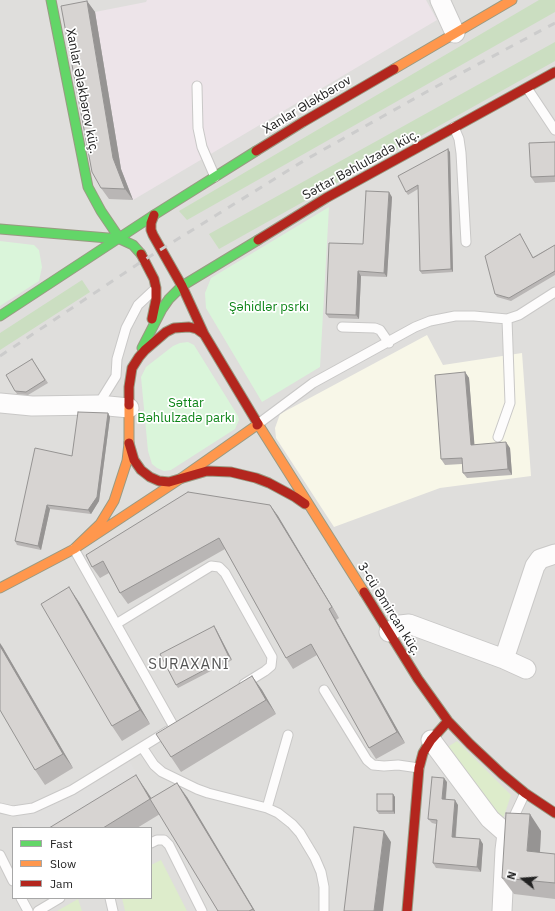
<!DOCTYPE html>
<meta charset="utf-8">
<style>
body{margin:0}
#map{position:relative;width:555px;height:911px;overflow:hidden;background:#f0eeeb;font-family:"IBM Plex Sans",sans-serif}
canvas{display:block}
.legend{position:absolute;left:12px;top:827px;width:140px;height:72px;box-sizing:border-box;background:#fff;border:1px solid #a7a7a7;margin:0;padding:5px 7px;list-style:none;font-size:12px;color:#222}
.legend li{display:flex;align-items:center;gap:8px;height:20px}
.legend b{width:20px;border:1px solid #a7a7a7}
.north{position:absolute;left:503px;top:859px;width:40px;height:40px;-webkit-text-stroke:3px #fff;paint-order:stroke;rotate:287deg;font-size:11px;font-weight:700;line-height:16px;text-align:center;color:#222}
.north::after{content:'';display:block;margin:auto;width:14px;height:18px;background:#222;clip-path:polygon(50% 0,100% 100%,50% 72%,0 100%)}
</style>
<div id="map">
<canvas width="555" height="911"></canvas>
<ul class="legend">
<li><b style="height:5px;background:#63d668"></b>Fast</li>
<li><b style="height:5px;background:#ff974d"></b>Slow</li>
<li><b style="height:5px;background:#b3261e"></b>Jam</li>
</ul>
<div class="north">N</div>
</div>
<script>
const g = document.querySelector('canvas').getContext('2d');
g.lineJoin = 'round';
function paint(path, color) { g.fillStyle = color; g.fill(path, 'evenodd'); }
const toPath = rows => new Path2D(rows.map(r => 'M' + r).join(''));
function strokePath(path, color, width, dash) { g.strokeStyle = color; g.lineWidth = width; g.lineCap = dash ? 'butt' : 'round'; g.setLineDash(dash || []); g.stroke(path); }
function label(font, color, halo, rows, align = 'center') {
  g.font = font + ' "IBM Plex Sans",sans-serif'; g.lineWidth = 3.5; g.setLineDash([]); g.textBaseline = 'middle'; g.strokeStyle = halo; g.fillStyle = color; for (const [text, x, y, turn = 0] of rows) {
    g.save(); g.translate(x, y); g.rotate((+turn || 0) * Math.PI / 180); g.textAlign = isNaN(turn) ? turn : align; if (halo) g.strokeText(text, 0, 0); g.fillText(text, 0, 0); g.restore();
  }
}
paint(toPath([
 [0,0,555,0,555,911,0,911],
 [13,828,151,828,151,898,13,898]
]), '#dfdedc');
paint(toPath([
 [147,0,426,0,437,20,133,200,121,169,95,12,146,2]
]), '#ede4e9');
paint(toPath([
 [427,335,443,365,522,353,531,476,440,488,334,527,276,438,275,428,280,414]
]), '#f8f7e8');
paint(toPath([
 [457,741,511,795,503,819,446,748],
 [161,860,187,911,125,911,122,898,151,898,151,865],
 [78,899,82,911,57,911]
]), '#ddeccb');
paint(toPath([
 [539,0,555,0,555,12,187,220,179,211],
 [555,42,555,61,219,249,209,234],
 [82,280,90,292,0,350,0,333]
]), '#cbdec1');
paint(toPath([
 [329,207,320,367,262,402,206,308,205,293,211,278],
 [0,241,34,245,39,250,42,267,39,281,0,306],
 [188,342,194,345,238,416,239,420,235,429,171,470,164,471,157,468,152,464,148,451,141,377,146,367,173,346,180,343]
]), '#daf5da');
paint(toPath([
 [127,756,142,783,63,828,23,828,13,811,33,808]
]), '#e0dfde');
const lane = toPath([
 [197,86,198,128,202,147,215,177],
 [527,88,555,130],
 [454,127,459,139,461,153,466,242],
 [342,327,375,328,380,330,389,343],
 [98,405,116,376,117,359,126,328,138,305,154,290],
 [258,424,313,383,415,327,430,321,455,316,474,316,507,319,519,315,555,292],
 [498,437,510,403,507,319],
 [74,549,174,727],
 [116,624,211,566,219,567,225,573,272,657,271,666,265,671,244,684],
 [324,690,367,760,373,765,384,766,398,765,419,768],
 [142,747,154,765,162,772,197,789,208,793,267,808,278,813,292,824,300,833,315,858,321,872,324,887,324,911],
 [0,808,13,811,33,808,72,790,168,731],
 [267,808,288,735],
 [510,825,525,793],
 [151,843,157,840,164,840,169,845,202,911],
 [0,855,13,881],
 [21,898,28,911],
 [110,898,113,911],
 [38,911,60,898]
]);
const street = toPath([
 [440,0,455,33],
 [0,403,32,406,98,405,129,408],
 [389,632,400,625,409,624,504,659,535,566,540,559,555,554],
 [504,659,526,669],
 [431,740,490,819,507,834,505,850,502,911]
]);
const fast = toPath([
 [51,0,88,187,101,211,120,239,133,245,141,254],
 [0,229,120,239],
 [0,316,154,215,256,151],
 [142,348,162,309,169,299,182,286,258,240]
]);
const slow = toPath([
 [394,69,512,0],
 [258,424,364,592],
 [74,549,100,524,114,501,127,461,129,443,129,405],
 [0,588,74,549,180,479,257,425]
]);
const jam = toPath([
 [256,151,303,122,394,69],
 [154,215,151,223,151,230,153,235,182,286,204,334],
 [258,240,326,198,555,72],
 [141,254,154,279,156,288,156,300,152,319],
 [129,405,129,387,132,368,139,357,145,350,166,332,174,328,189,327,197,329,204,334,258,424,257,425],
 [129,443,134,460,141,470,150,477,159,481,169,482,207,471,231,472,256,478,269,483,295,497,305,504],
 [364,592,418,679,448,721,470,744,502,774,525,793,555,813],
 [407,911,419,768,423,753,431,740,448,721]
]);
strokePath(lane, '#c9c8c7', 11);
strokePath(street, '#c9c8c7', 21);
strokePath(fast, '#999a82', 11);
strokePath(slow, '#999a82', 11);
strokePath(jam, '#999a82', 11);
strokePath(lane, '#fdfcfc', 9);
strokePath(street, '#fdfcfc', 19);
strokePath(fast, '#63d668', 9);
strokePath(slow, '#ff974d', 9);
strokePath(jam, '#b3261e', 9);
strokePath(toPath([
 [0,356,144,260,305,160,428,91,555,23]
]), '#ccc', 3, [8, 8]);
paint(toPath([
 [87,1,95,12,121,169,133,200,109,199,101,188],
 [555,142,555,182,535,183,531,177],
 [450,152,453,272,422,274,420,271,418,189,408,195,406,192],
 [392,197,387,277,361,276,359,319,329,318,326,314,363,244],
 [520,234,533,257,555,245,555,275,511,301,497,297,495,294],
 [32,359,48,383,28,395,17,394,15,391],
 [465,372,469,378,474,445,510,448,512,475,467,478,463,473,462,464,445,465,441,459],
 [108,413,110,417,99,501,91,514,50,509,41,550,17,545,15,541,72,456],
 [270,505,278,516,339,618,336,620,405,743,376,759,369,748,317,655,293,669,286,658,225,549,128,604,120,593,109,573,100,578,92,567,86,555],
 [79,602,150,724,122,741,112,726],
 [216,629,232,660,178,688,176,685],
 [2,646,73,768,45,785,35,770],
 [252,676,262,690,276,714,181,772,171,757],
 [447,782,446,800,458,805,456,837,483,844,481,872,436,868,433,863,436,824,432,823,428,819],
 [146,790,152,799,187,797,255,911,218,911,160,814,137,828,49,828],
 [393,794,395,797,395,814,379,814,377,811],
 [541,831,540,853,555,854,555,899,514,894,502,878]
]), '#b9b6b5');
paint(toPath([
 [87,1,95,12,121,169,133,200,125,189,113,158],
 [448,149,450,152,453,272,451,269],
 [389,192,392,197,387,277,384,273],
 [358,271,361,276,359,319,356,315],
 [465,372,469,378,475,451,471,445],
 [108,413,110,417,99,501,91,514,88,510],
 [506,442,510,448,512,475,508,469],
 [47,505,50,509,41,550,38,546],
 [270,505,278,516,339,618,332,607],
 [69,587,79,602,150,724,140,710],
 [329,609,336,620,405,743,397,732],
 [214,626,216,629,232,660,229,657],
 [0,643,2,646,73,768,63,754,0,646],
 [252,676,262,690,276,714,266,700],
 [136,775,146,790,161,814,150,799],
 [444,778,447,782,445,804,442,799],
 [177,783,187,797,255,911,254,911],
 [393,794,395,797,395,814,393,811],
 [455,800,458,805,455,841,452,837],
 [530,814,541,831,539,868,527,851],
 [384,831,391,842,383,911,374,911],
 [480,839,483,844,481,872,477,867]
]), '#969493');
const building = toPath([
 [87,1,113,158,125,189,101,188,92,172,61,6,87,1],
 [555,142,555,176,531,177,529,143,555,142],
 [448,149,451,269,420,271,418,185,406,192,398,176,448,149],
 [366,191,389,192,384,273,358,271,356,315,326,314,329,243,363,244,366,191],
 [520,234,533,258,555,245,555,271,509,298,495,294,485,256,520,234],
 [32,359,45,380,26,392,15,391,6,375,32,359],
 [465,372,471,445,506,442,508,469,463,473,462,458,441,459,435,375,465,372],
 [78,412,108,413,97,497,88,510,47,505,38,546,15,541,35,448,72,456,78,412],
 [188,492,270,505,332,607,329,609,397,732,369,748,311,644,286,658,219,538,120,593,103,561,92,567,86,555,188,492],
 [69,587,140,710,112,726,41,604,69,587],
 [214,626,229,657,176,685,160,654,214,626],
 [0,646,63,754,35,770,0,710,0,646],
 [252,676,266,700,171,757,156,734,252,676],
 [136,775,150,799,103,828,49,828,136,775],
 [432,777,444,778,442,799,455,800,452,837,480,839,477,867,433,863,437,820,428,819,432,777],
 [177,783,253,909,249,911,218,911,150,799,177,783],
 [377,794,393,794,393,811,377,811,377,794],
 [506,813,530,814,527,851,555,854,555,883,502,878,506,813],
 [354,827,384,831,374,911,344,911,354,827]
]);
paint(building, '#d7d4d2');
strokePath(building, '#969493', 1);
label('13px', '#222', '#fff', [
 ["Xanlar Ələkbərov küç.",82,91,79],
 ["Xanlar Ələkbərov",307,105,-31],
 ["Səttar Bəhlulzadə küç.",361,165,-29],
 ["3-cü Əmircan küç.",389,609,58]
]);
label('13px', '#0c8416', '#fff', [
 ["Şəhidlər psrkı",269,307],
 ["Səttar",186,403],
 ["Bəhlulzadə parkı",186,418]
]);
g.letterSpacing = '1px';
label('15px', '#555', '#fff', [
 ["SURAXANI",189,665]
]);
g.letterSpacing = '0px';
</script>
